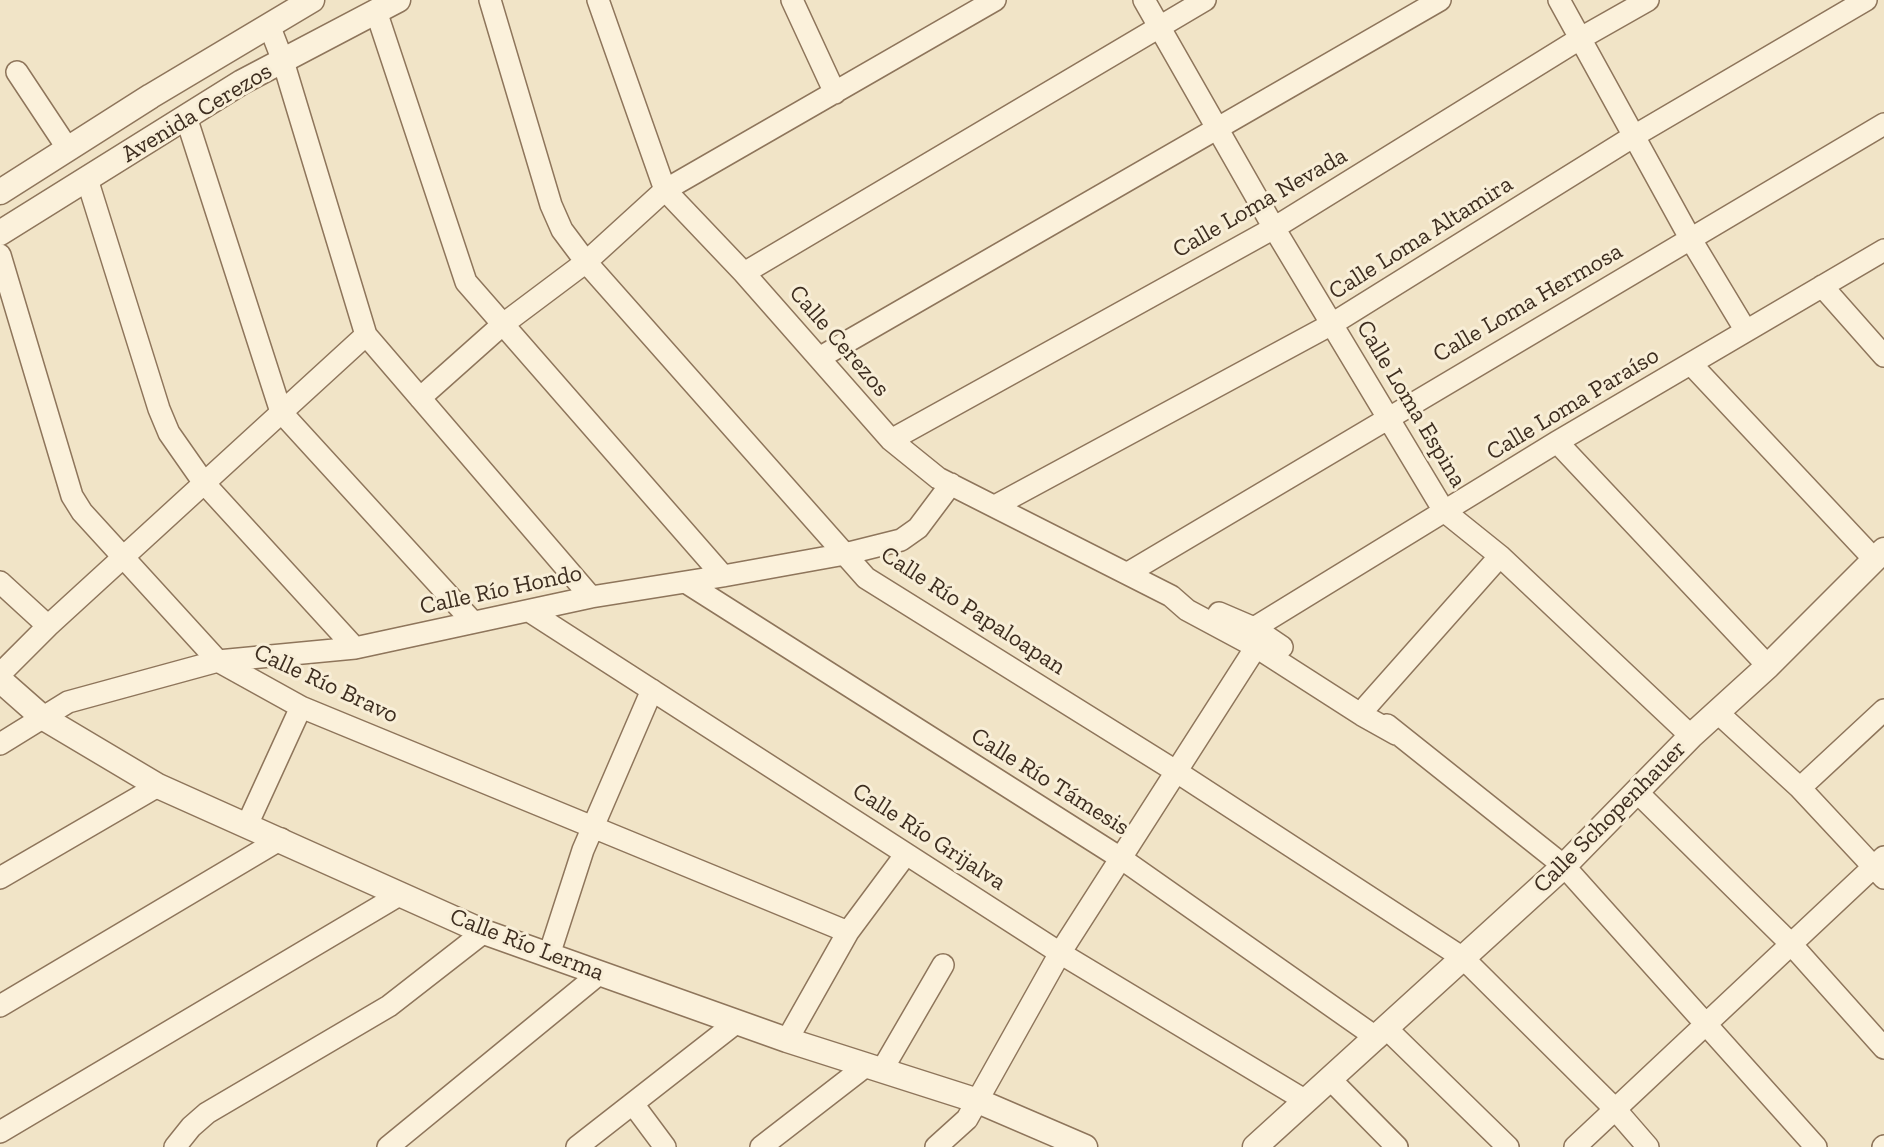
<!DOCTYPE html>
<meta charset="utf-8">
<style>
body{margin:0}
canvas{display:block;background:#f1e4c7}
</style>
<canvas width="1884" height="1147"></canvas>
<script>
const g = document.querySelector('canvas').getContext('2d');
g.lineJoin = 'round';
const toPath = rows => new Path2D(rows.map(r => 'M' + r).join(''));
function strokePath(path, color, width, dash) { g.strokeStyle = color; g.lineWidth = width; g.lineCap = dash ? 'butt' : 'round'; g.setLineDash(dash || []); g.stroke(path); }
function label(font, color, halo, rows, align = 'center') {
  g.font = font + ' "Zilla Slab",serif'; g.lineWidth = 6; g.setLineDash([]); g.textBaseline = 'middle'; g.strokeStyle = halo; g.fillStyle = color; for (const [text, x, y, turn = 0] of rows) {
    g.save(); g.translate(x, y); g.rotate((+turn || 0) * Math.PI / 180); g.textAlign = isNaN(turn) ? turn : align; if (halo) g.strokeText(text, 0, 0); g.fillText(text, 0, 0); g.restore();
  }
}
const minor = toPath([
 [490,0,551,205,562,230,586,262,866,578,1177,772,1463,958,1615,1109,1648,1147],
 [598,0,665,190,744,273,891,440,938,478,1171,596,1187,610,1256,647,1362,715,1396,734],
 [792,0,835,93],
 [1144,0,1274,228,1444,511,1500,556,1691,736],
 [1559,0,1690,238,1746,331],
 [376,11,466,282,723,576],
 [269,25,283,61,366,335,591,597],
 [17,72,68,149],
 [186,117,281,412,473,622],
 [87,179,159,409,169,433,204,483,355,648],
 [0,255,72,496,82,512,218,661,301,707,848,932],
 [744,273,1205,0],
 [1822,286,1884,356],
 [819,358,1440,0],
 [1691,364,1874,559],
 [420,398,502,325,586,262,665,190,995,0],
 [891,440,1274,228,1581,38,1648,0],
 [1557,442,1768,666],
 [995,506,1332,324,1634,136,1866,0],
 [1128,573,1884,124],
 [0,582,48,626],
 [687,583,1122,859,1377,1038],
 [529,611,1060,953,1306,1101],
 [1219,613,1254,628,1282,647],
 [1254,628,1557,442,1884,250],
 [0,674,48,626,366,335],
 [1367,706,1500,556],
 [1717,712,1800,788,1884,878],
 [1387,725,1564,866,1816,1147],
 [0,744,68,702,218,661,355,648,591,597,723,576,845,554,901,540,918,528,951,484],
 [1800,788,1884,710],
 [1636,791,1791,944,1884,1048],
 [247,825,301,707],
 [0,878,158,786],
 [549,955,583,850,652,690],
 [0,1006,281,839],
 [1387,1029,1508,1147],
 [787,1040,848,932,906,854],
 [882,1070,943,965],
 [1330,1079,1397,1147],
 [633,1104,665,1147],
 [0,1132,401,894],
 [175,1147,191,1127,207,1113,389,1006,484,932],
 [388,1147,599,974],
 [577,1147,737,1022],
 [761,1147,867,1065],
 [936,1147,967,1119,1060,953,1256,647],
 [1575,1147,1884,857],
 [1883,1147,1884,1146]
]);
const tertiary = toPath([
 [0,192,151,96,312,0],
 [0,233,242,82,398,0],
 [0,680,42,717,158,786,484,932,787,1040,978,1101,1085,1147],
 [1255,1147,1564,866,1691,736,1768,666,1884,550]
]);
strokePath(minor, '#8e755b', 24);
strokePath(tertiary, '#8e755b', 27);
strokePath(minor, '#fbf1db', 21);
strokePath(tertiary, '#fbf1db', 24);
label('24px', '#3d2d1f', '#f8eed7', [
 ["Avenida Cerezos",197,113,-31],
 ["Calle Loma Nevada",1260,203,-30],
 ["Calle Loma Altamira",1421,238,-32],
 ["Calle Loma Hermosa",1528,303,-30],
 ["Calle Cerezos",839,341,49],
 ["Calle Loma Espina",1411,404,59],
 ["Calle Loma Paraíso",1573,404,-31],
 ["Calle Río Hondo",501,590,-12],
 ["Calle Río Papaloapan",973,611,33],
 ["Calle Río Bravo",326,684,25],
 ["Calle Río Támesis",1050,782,32],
 ["Calle Schopenhauer",1610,817,-45],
 ["Calle Río Grijalva",929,837,33],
 ["Calle Río Lerma",527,945,21]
]);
</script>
